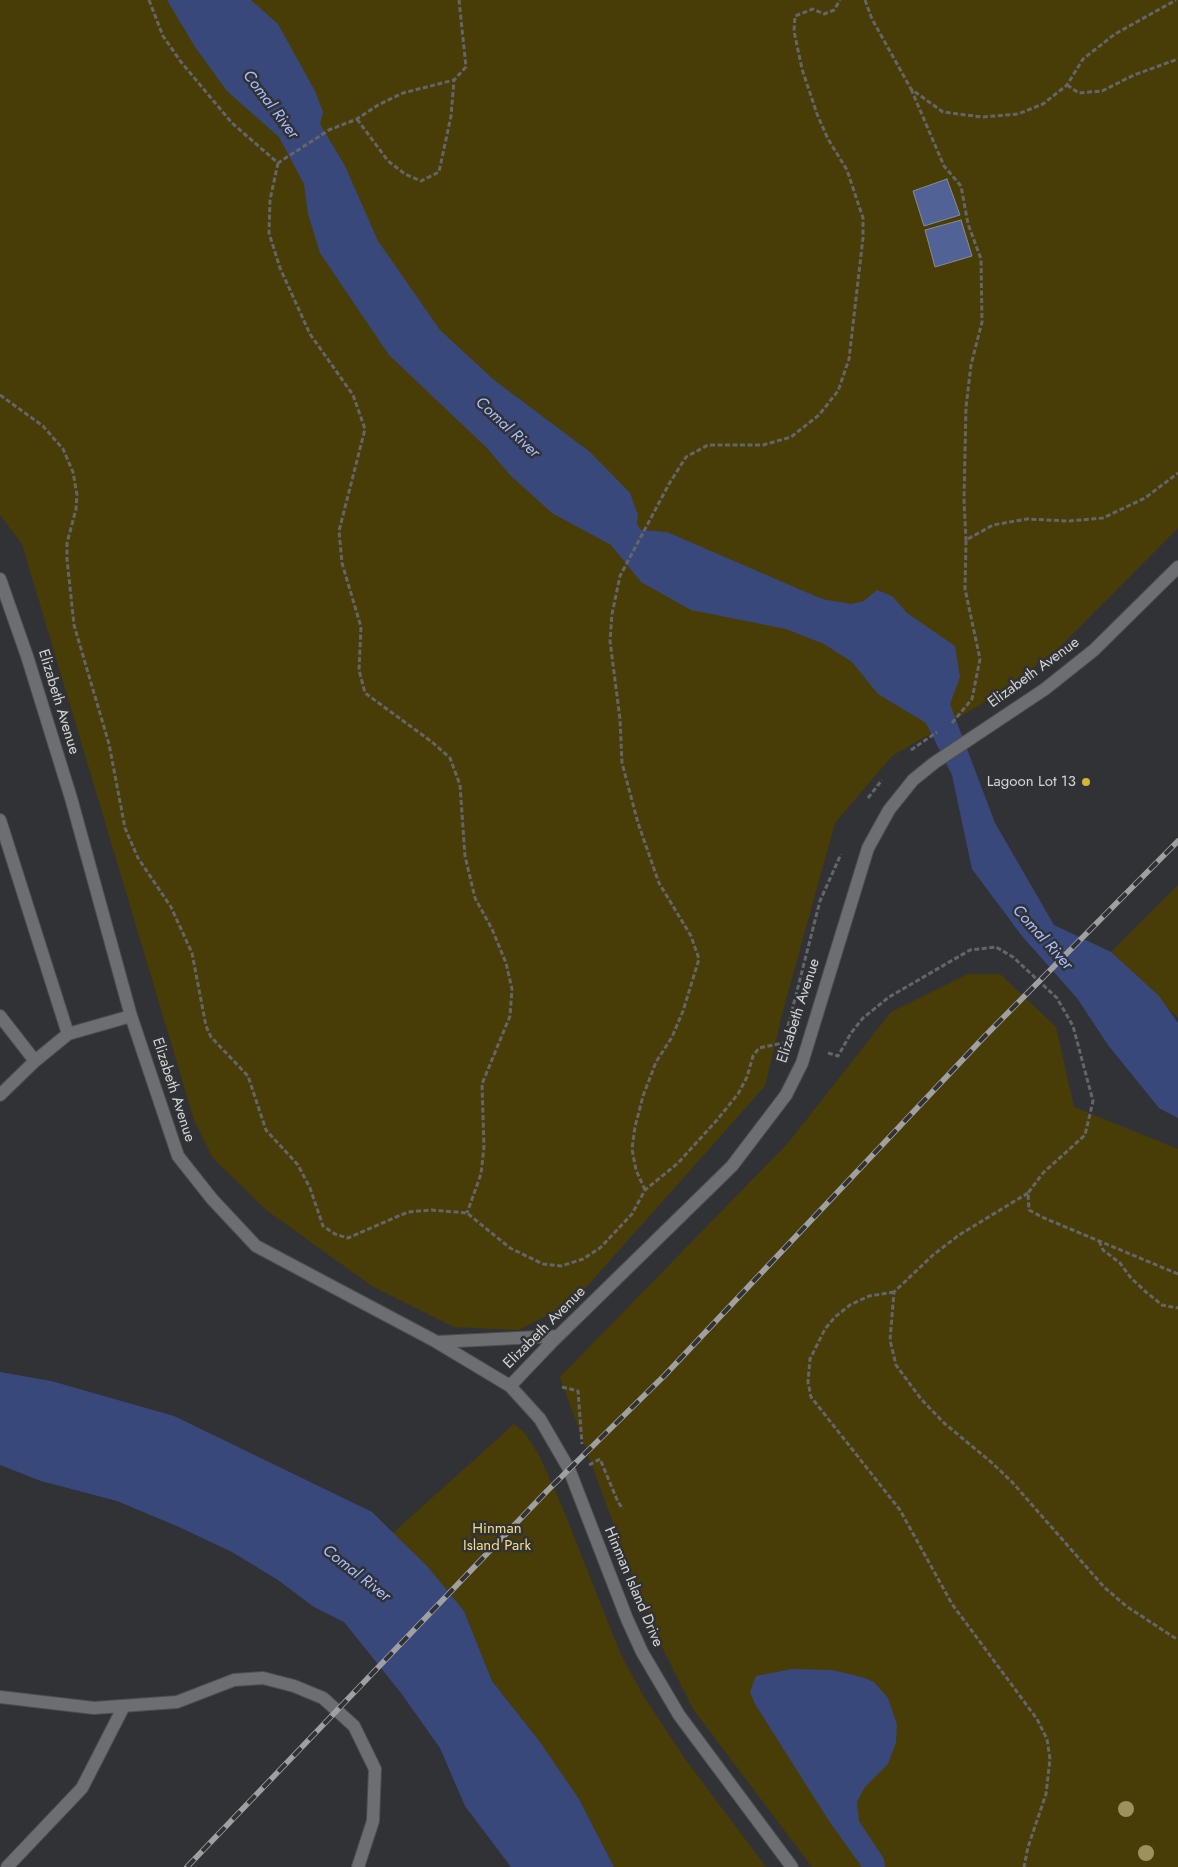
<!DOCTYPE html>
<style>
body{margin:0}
canvas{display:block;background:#313235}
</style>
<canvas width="1178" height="1867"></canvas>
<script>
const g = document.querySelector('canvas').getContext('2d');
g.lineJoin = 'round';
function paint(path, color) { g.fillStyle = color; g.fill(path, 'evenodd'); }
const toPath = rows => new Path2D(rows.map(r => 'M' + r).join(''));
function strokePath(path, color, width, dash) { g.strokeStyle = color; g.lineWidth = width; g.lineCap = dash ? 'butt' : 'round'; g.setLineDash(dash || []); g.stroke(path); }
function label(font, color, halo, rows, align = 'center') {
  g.font = font + ' Jost,sans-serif'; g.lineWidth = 5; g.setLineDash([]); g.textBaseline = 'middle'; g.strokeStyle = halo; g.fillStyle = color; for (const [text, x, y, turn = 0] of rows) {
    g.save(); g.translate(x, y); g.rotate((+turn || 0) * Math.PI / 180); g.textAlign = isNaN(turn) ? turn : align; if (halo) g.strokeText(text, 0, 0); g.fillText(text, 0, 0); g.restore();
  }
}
paint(toPath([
 [0,0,1178,0,1178,528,1056,651,980,705,892,756,835,823,784,1007,765,1086,574,1301,519,1330,454,1327,372,1286,266,1210,212,1157,194,1120,22,544,0,515],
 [1178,885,1178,1018,1111,952],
 [968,974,1000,974,1056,1027,1074,1107,1178,1149,1178,1867,812,1867,693,1709,648,1619,560,1377,788,1143,891,1012],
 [514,1424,525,1433,540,1457,563,1509,621,1655,643,1695,685,1759,766,1867,614,1867,579,1799,540,1742,492,1681,464,1611,428,1567,393,1533]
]), '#483c07');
paint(toPath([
 [167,0,251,0,278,24,315,91,323,112,320,124,345,166,378,241,440,330,494,380,590,452,630,493,638,515,637,524,641,530,667,532,822,599,851,604,864,601,877,590,892,596,907,613,955,646,960,677,950,704,995,823,1054,925,1111,952,1159,996,1178,1023,1178,1118,1159,1108,1108,1045,1077,998,1022,936,972,869,952,775,926,723,878,694,852,662,824,644,786,629,691,610,641,582,611,545,552,513,510,475,486,447,389,355,320,253,308,214,304,184,279,137,227,91,195,47],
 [0,1372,51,1381,174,1416,372,1512,428,1567,464,1611,492,1681,540,1742,579,1799,614,1867,511,1867,465,1806,440,1748,401,1693,344,1622,314,1607,278,1580,232,1552,179,1527,117,1501,41,1481,0,1465],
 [792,1669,832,1670,862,1677,874,1682,888,1698,897,1725,896,1742,888,1764,865,1787,857,1802,859,1821,884,1859,885,1867,862,1867,829,1821,755,1704,750,1692,756,1676]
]), '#39487b');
const building = toPath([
 [947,179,960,215,924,226,913,191,947,179],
 [961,220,972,256,935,267,925,230,961,220]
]);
paint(building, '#516297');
strokePath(building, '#8a8b8f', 1);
const minor = toPath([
 [0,579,27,656,71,798,131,1016,178,1156,212,1199,256,1246,435,1341,510,1386,552,1342,732,1166,786,1095,802,1063,868,848,889,810,913,780,934,763,1045,689,1094,650,1178,567],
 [0,820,68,1034],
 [0,1016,35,1061,68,1034,131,1016],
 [0,1095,35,1061],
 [437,1342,558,1336],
 [510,1386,540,1419,569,1469,627,1619,642,1652,679,1715,792,1867],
 [0,1697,94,1708,177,1702,234,1680,263,1678,294,1686,323,1698,354,1726,375,1769,373,1821,358,1867],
 [7,1867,82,1788,124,1706]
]);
strokePath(minor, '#4d4e50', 14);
strokePath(toPath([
 [149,0,163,36,181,62,232,123,278,163,329,130,357,119,378,105,403,93,454,80,466,67,459,0],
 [865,0,872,19,911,89,943,112,982,117,1018,114,1043,104,1067,85,1083,59,1115,34,1176,0],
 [1067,85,1079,93,1102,91,1134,75,1178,59],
 [911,89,944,166,961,186,968,224,981,259,982,322,971,365,966,407,964,500,966,540],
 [357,119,388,161,405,174,421,181,439,172,451,116,454,80],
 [278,163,270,200,269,233,280,268,310,334,353,395,365,429,339,531,342,563,361,627,359,670,365,693,432,742,450,758,460,785,465,856,475,898,492,929,506,963,512,989,510,1016,482,1084,484,1147,481,1174,467,1213],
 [0,395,43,426,63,449,73,472,77,495,76,509,67,543,67,559,74,625,109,744,125,828,138,858,171,907,192,953,206,1026,211,1037,248,1076,266,1130,298,1165,310,1188,323,1226,335,1234,348,1238,408,1212,431,1210,467,1213,510,1248,543,1264,561,1266,583,1259,600,1248,632,1214,645,1190,678,1163,717,1120,738,1094,747,1077,753,1056,759,1048,783,1043],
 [952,723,972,699,980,659,965,589,966,540,993,525,1027,519,1069,521,1103,518,1145,498,1178,473],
 [911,750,937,732],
 [868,798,882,780],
 [788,1026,820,901,841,854],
 [828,1053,838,1056,851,1033,863,1018,889,997,970,950,996,947,1013,957,1057,998,1073,1026,1093,1101,1085,1135,1043,1173,1028,1193,1029,1210,1044,1218,1178,1274],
 [645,1190,636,1170,632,1149,635,1127,643,1096,656,1062,672,1037,683,1011,699,959,691,936,659,883,638,823,622,763,620,719,610,641,612,614,620,576,669,484,686,457,708,445,763,445,791,437,819,415,838,391,849,359,863,238,863,218,847,170,828,139,817,114,802,69,794,31,795,16,813,9,824,14,834,10,840,0],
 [1028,1193,959,1235,933,1255,894,1292,890,1340,896,1365,921,1399,944,1423,991,1462,1012,1482,1104,1587,1126,1606,1178,1640],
 [1099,1241,1103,1250,1120,1263,1131,1278,1146,1292,1162,1305,1178,1308],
 [894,1292,869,1296,850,1305,835,1317,825,1329,810,1359,808,1382,811,1397,900,1510,952,1604,1037,1719,1047,1739,1050,1759,1046,1794,1028,1847,1024,1867],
 [562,1387,578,1391,582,1444],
 [589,1465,600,1459,618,1502,623,1509]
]), '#646568', 3, [5, 2.5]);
strokePath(minor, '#6d6e71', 12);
const rail = toPath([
 [187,1867,547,1491,665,1375,985,1036,1178,841]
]);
strokePath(rail, '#9fa0a2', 5.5);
strokePath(rail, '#313235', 4, [11]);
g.fillStyle = '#9d915e';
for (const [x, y] of [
 [1126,1809],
 [1146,1853]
]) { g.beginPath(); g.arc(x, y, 8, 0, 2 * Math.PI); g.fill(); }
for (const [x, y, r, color] of [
 [1086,782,5,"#d3b635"]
]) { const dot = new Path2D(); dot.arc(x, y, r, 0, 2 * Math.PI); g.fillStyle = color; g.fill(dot); strokePath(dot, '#313235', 2); }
label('15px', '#d3d4d6', '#313235', [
 ["Elizabeth Avenue",1034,673,-36],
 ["Elizabeth Avenue",58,702,73],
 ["Elizabeth Avenue",799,1011,-72],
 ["Elizabeth Avenue",173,1090,72],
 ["Elizabeth Avenue",545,1328,-45],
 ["Hinman Island Drive",633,1587,67]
]);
label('15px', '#d3d4d6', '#313235', [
 ["Lagoon Lot 13",1076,782]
], 'right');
label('15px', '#f5de80', '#313235', [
 ["Hinman",497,1529],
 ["Island Park",497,1546]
]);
label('italic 16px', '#a9befe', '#313235', [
 ["Comal River",270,105,53],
 ["Comal River",507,428,43],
 ["Comal River",1042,938,48],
 ["Comal River",356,1574,38]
]);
</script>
